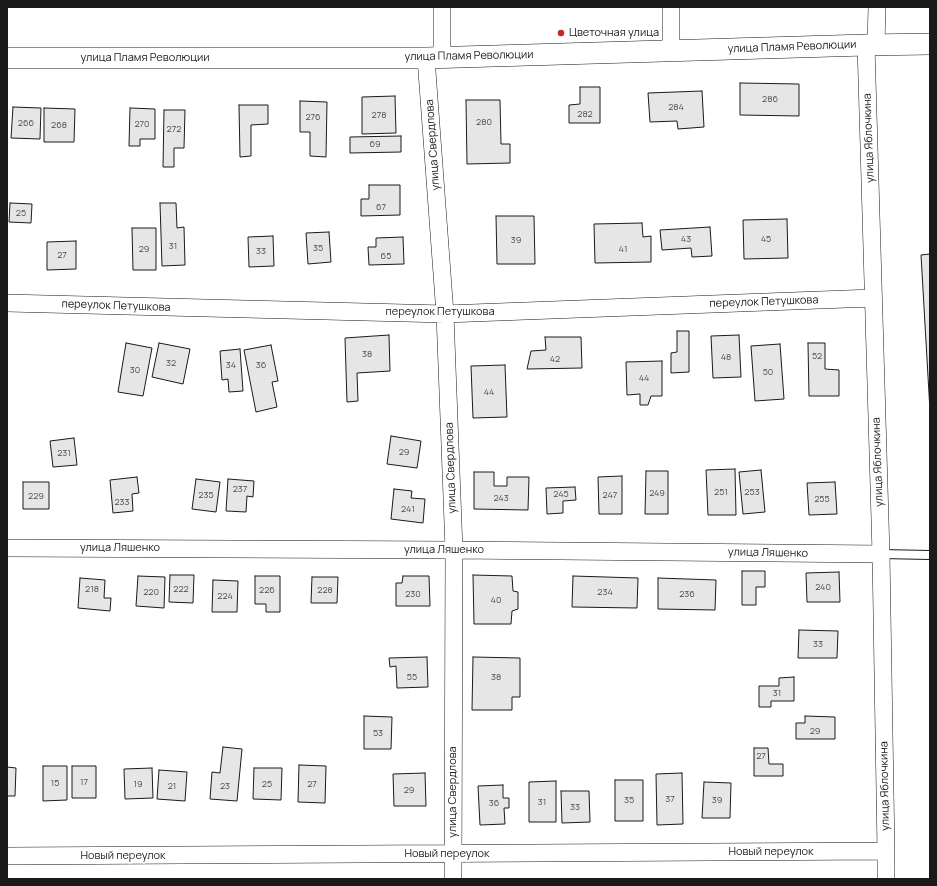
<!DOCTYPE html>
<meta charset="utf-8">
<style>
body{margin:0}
#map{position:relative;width:937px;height:886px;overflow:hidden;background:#fff;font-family:Manrope,sans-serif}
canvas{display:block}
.frame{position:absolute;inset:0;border:8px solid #1a1a1a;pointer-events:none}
</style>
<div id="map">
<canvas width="937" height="886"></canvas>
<div class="frame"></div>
</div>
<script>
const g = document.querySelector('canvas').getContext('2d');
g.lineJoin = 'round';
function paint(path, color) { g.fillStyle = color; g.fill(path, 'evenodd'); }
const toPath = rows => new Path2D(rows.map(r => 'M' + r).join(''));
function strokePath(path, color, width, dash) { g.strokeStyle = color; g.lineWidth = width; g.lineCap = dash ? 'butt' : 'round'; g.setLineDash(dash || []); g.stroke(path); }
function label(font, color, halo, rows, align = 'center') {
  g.font = font + ' Manrope,sans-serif'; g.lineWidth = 3; g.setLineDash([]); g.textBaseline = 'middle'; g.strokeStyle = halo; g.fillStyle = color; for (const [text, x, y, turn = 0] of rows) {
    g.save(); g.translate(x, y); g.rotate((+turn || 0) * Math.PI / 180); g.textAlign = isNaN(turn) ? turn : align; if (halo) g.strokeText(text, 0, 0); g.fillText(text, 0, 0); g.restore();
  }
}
const building = toPath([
 [740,83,799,84,799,116,740,115,740,83],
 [580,87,600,87,600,123,569,123,569,105,580,104,580,87],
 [702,91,704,127,678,129,677,121,650,122,648,93,702,91],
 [395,96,396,133,362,134,362,97,395,96],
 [466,100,500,100,501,144,510,144,510,163,467,164,466,100],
 [300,101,327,102,326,157,310,156,310,132,300,132,300,101],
 [239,105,268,105,268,124,251,125,251,156,240,157,239,105],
 [13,107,41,108,40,139,11,138,13,107],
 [44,108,75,109,74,142,44,142,44,108],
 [130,108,155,109,155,139,140,139,140,146,129,146,130,108],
 [164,110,185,110,184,148,174,148,174,167,163,167,164,110],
 [401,136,401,152,350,153,350,137,401,136],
 [369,185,400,185,400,215,361,216,361,199,369,199,369,185],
 [10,203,32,204,31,223,9,222,10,203],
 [160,203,176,203,177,228,184,227,185,265,162,266,160,203],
 [496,216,534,216,535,264,497,264,496,216],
 [787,219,788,258,744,259,743,220,787,219],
 [642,223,643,237,651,236,651,262,595,263,594,224,642,223],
 [710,227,712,256,692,257,691,248,662,250,660,230,710,227],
 [132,228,156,228,156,270,133,270,132,228],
 [329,232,331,262,308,264,306,233,329,232],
 [273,236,274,266,249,267,248,237,273,236],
 [403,237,404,264,369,265,368,247,376,247,376,238,403,237],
 [76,241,76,269,47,270,47,242,76,241],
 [930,254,930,411,921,255,930,254],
 [677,331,689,331,689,372,671,373,671,353,677,352,677,331],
 [389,335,390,371,357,373,358,401,347,402,345,338,389,335],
 [739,335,741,377,713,378,711,336,739,335],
 [545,337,581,337,582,368,527,369,531,351,546,350,545,337],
 [126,343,152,348,143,396,118,392,126,343],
 [159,343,190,349,183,384,152,377,159,343],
 [808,343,825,343,825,369,839,370,839,396,809,396,808,343],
 [780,344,784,399,755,401,751,346,780,344],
 [271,345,278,381,272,382,277,407,256,412,244,350,271,345],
 [240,349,243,391,229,392,228,379,222,380,220,351,240,349],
 [662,361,662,396,651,396,648,405,640,405,640,394,627,395,626,362,662,361],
 [505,365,507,417,473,418,471,366,505,365],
 [391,436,421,441,417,468,387,464,391,436],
 [74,438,77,465,53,467,50,441,74,438],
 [735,469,736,515,708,515,706,470,735,469],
 [761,470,765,512,743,514,739,472,761,470],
 [646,471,668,471,668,514,645,514,646,471],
 [474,472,494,472,494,486,507,486,507,477,529,477,528,510,474,509,474,472],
 [622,476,622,514,599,514,598,477,622,476],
 [137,477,139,493,132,494,133,511,113,513,110,480,137,477],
 [196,479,220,482,216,512,192,509,196,479],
 [228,479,254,481,253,497,247,496,246,512,226,511,228,479],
 [23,482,49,482,49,509,23,509,23,482],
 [835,482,837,514,809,515,807,483,835,482],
 [575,487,576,500,563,501,563,513,547,514,546,488,575,487],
 [394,489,412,491,411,498,425,499,423,523,391,519,394,489],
 [742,571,765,571,765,587,756,587,756,605,742,605,742,571],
 [839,572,840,602,807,602,806,573,839,572],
 [170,575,194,575,193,603,169,602,170,575],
 [473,575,512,576,513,591,518,592,518,609,512,611,511,624,474,624,473,575],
 [138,576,165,577,164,608,136,606,138,576],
 [255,576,280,576,280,612,266,612,266,604,255,604,255,576],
 [403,576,429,576,430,606,396,606,396,583,402,583,403,576],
 [573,576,638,578,637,608,572,607,573,576],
 [312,577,338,577,337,603,311,603,312,577],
 [80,578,105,580,104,598,111,598,110,611,78,608,80,578],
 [658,578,716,580,715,610,658,609,658,578],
 [213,580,238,581,237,612,212,612,213,580],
 [799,630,838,631,837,658,798,658,799,630],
 [427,657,428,687,397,688,396,666,390,667,389,658,427,657],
 [473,657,520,658,520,697,512,697,512,710,472,710,473,657],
 [794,677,794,701,771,701,771,707,759,707,759,686,779,686,779,678,794,677],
 [364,716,392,717,391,749,364,749,364,716],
 [805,716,835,717,835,739,796,739,796,723,805,723,805,716],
 [223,747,242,749,237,801,210,799,212,772,220,773,223,747],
 [754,748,768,748,769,764,783,764,783,776,754,776,754,748],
 [299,765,326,766,325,803,298,802,299,765],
 [43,766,67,766,67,800,43,801,43,766],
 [72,766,96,766,96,798,72,798,72,766],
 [7,767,16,768,15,796,7,796,7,767],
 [152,768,153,798,125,799,124,769,152,768],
 [254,768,282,768,281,800,253,799,254,768],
 [159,770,187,772,185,801,157,799,159,770],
 [425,773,426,806,394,806,393,774,425,773],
 [682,773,683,824,657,825,656,774,682,773],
 [615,780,643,780,643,821,615,821,615,780],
 [556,781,556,822,529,822,529,782,556,781],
 [704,782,731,783,730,818,702,818,704,782],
 [503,785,503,798,509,798,509,808,504,808,505,824,480,825,478,786,503,785],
 [561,791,589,791,590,822,562,823,561,791]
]);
paint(building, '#e6e6e6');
strokePath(building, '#1a1a1a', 1);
const service = toPath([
 [881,554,930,555]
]);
const minor = toPath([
 [442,7,442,57],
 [866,45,881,554,886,851,886,879],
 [876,45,877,7],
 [671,51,671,7],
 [426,58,445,314,454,550,453,879],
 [7,303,445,314,873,298],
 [7,548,454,550,881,554],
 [7,856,886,851]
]);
const tertiary = toPath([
 [7,58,426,58,866,45,930,44]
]);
strokePath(service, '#1a1a1a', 10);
strokePath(minor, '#1a1a1a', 18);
strokePath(tertiary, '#1a1a1a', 22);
strokePath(service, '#fff', 8);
strokePath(minor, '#fff', 17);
strokePath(tertiary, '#fff', 21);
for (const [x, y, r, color] of [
 [561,33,4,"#c62828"]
]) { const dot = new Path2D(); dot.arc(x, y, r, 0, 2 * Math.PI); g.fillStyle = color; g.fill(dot); strokePath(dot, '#fff', 1.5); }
label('9px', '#4d4d4d', null, [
 ["286",770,99],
 ["284",676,107],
 ["282",585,114],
 ["278",379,115],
 ["276",313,117],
 ["280",484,122],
 ["266",26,123],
 ["270",142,124],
 ["268",59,125],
 ["272",174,129],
 ["69",375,144],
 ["67",381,207],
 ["25",21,213],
 ["43",686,239],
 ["45",766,239],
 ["39",516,240],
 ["31",173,246],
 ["35",318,248],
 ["29",144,249],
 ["41",623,249],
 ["33",261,251],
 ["27",62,255],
 ["65",386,256],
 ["38",367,354],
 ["52",817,356],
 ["48",726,357],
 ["42",555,359],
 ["32",171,363],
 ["34",231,365],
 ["36",261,365],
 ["30",135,370],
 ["50",768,372],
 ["44",644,378],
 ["44",489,392],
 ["29",404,452],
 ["231",64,453],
 ["237",240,489],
 ["251",721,492],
 ["253",752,492],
 ["249",657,493],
 ["245",561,494],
 ["235",206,495],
 ["247",610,495],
 ["229",36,496],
 ["243",501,498],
 ["255",822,499],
 ["233",122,502],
 ["241",408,509],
 ["240",823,587],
 ["218",92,589],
 ["222",181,589],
 ["226",267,590],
 ["228",325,590],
 ["220",151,592],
 ["234",605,592],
 ["230",413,594],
 ["236",687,594],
 ["224",225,596],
 ["40",496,600],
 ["33",818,644],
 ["55",412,677],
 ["38",496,677],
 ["31",777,693],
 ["29",815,731],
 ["53",378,733],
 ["27",761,756],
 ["17",84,782],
 ["15",55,783],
 ["19",138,784],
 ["25",267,784],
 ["27",312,784],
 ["21",172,786],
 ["23",225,786],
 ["29",409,790],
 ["37",670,799],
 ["35",629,800],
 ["39",717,800],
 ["31",542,802],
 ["36",494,803],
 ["33",575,807]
]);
label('11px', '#1a1a1a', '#fff', [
 ["Цветочная улица",569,33]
], 'left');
label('11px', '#1a1a1a', '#fff', [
 ["улица Пламя Революции",792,47,-2],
 ["улица Пламя Революции",469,56,-1],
 ["улица Пламя Революции",145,58],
 ["улица Яблочкина",869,138,-92],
 ["улица Свердлова",433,145,-94],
 ["переулок Петушкова",764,302,-2],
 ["переулок Петушкова",116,306,2],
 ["переулок Петушкова",440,312],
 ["улица Яблочкина",878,462,-92],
 ["улица Свердлова",451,468,-92],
 ["улица Ляшенко",120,548],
 ["улица Ляшенко",444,550],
 ["улица Ляшенко",768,553,1],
 ["улица Яблочкина",885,786,-91],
 ["улица Свердлова",453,792,-90],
 ["Новый переулок",771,852],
 ["Новый переулок",447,854],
 ["Новый переулок",123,856]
]);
</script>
